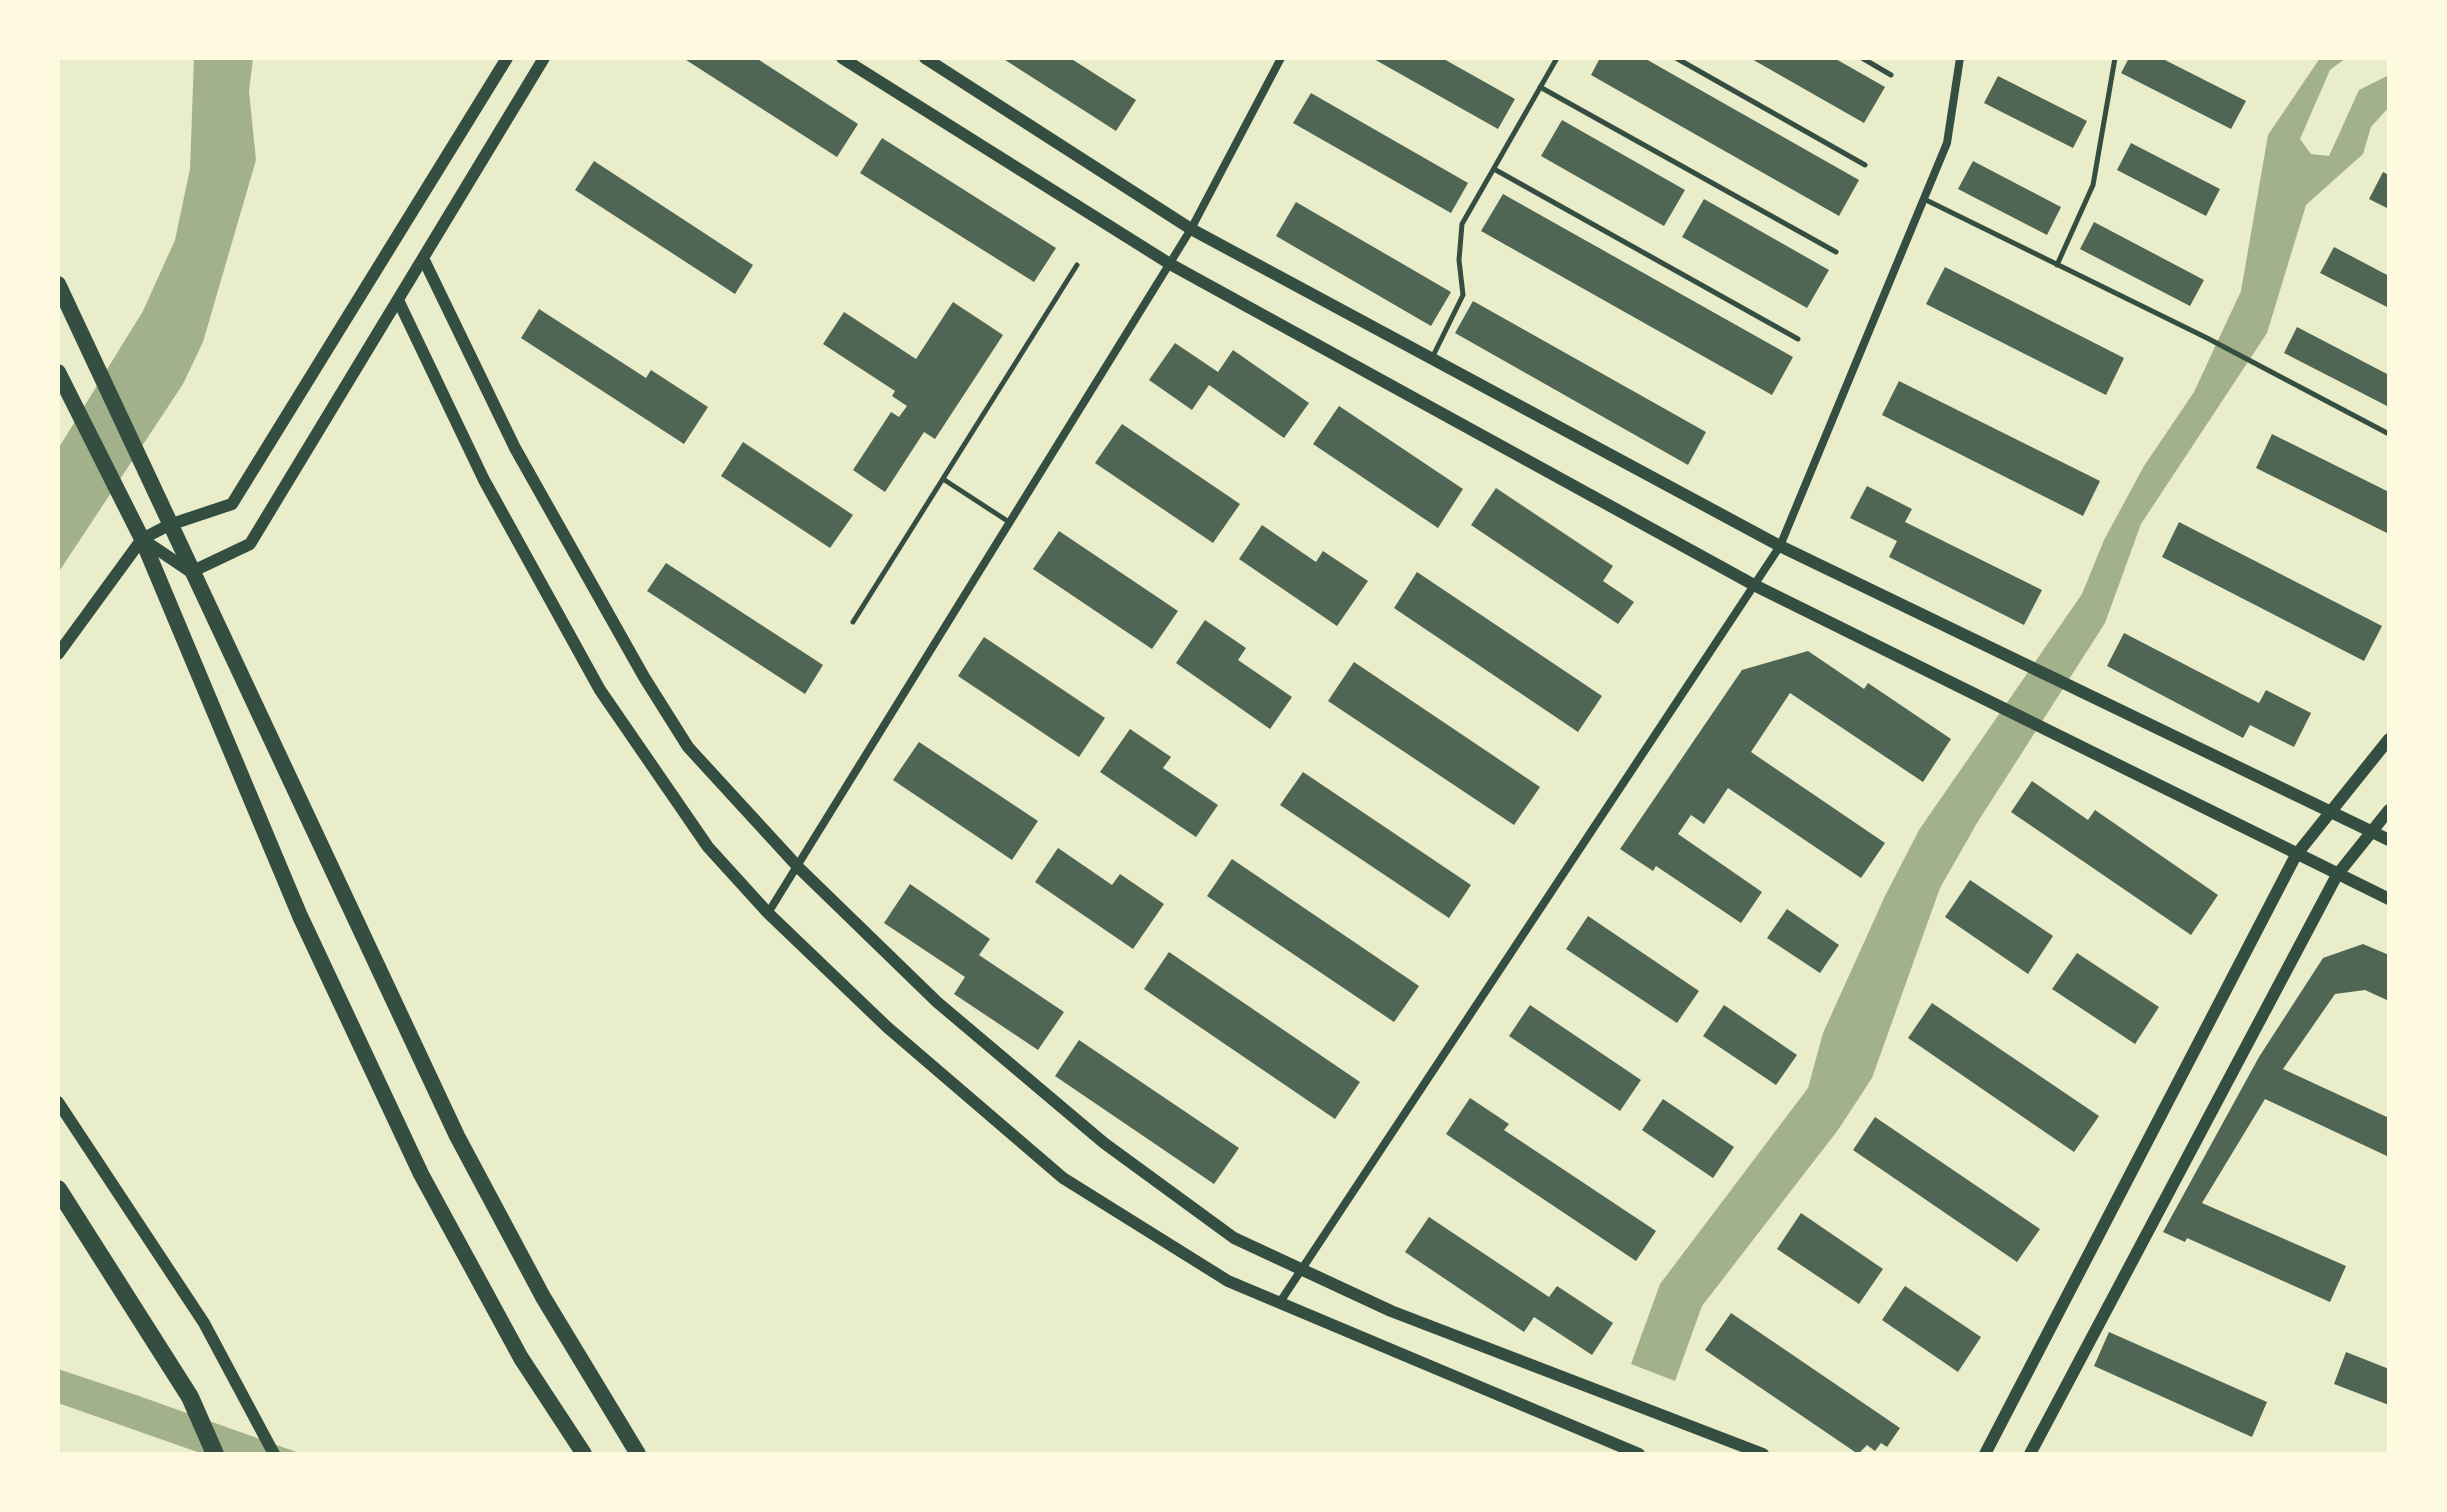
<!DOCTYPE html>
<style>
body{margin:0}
#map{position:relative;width:2447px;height:1512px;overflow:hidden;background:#e9edc9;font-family:"Times New Roman",serif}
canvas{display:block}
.frame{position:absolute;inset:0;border:60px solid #fefae0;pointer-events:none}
</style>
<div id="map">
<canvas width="2447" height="1512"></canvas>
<div class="frame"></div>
</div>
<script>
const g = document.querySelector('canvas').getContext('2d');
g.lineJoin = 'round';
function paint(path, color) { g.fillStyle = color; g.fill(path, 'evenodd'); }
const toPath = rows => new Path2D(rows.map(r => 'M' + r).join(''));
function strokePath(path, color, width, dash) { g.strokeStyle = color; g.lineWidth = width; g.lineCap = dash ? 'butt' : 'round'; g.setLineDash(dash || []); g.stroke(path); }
paint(toPath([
 [194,58,253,58,249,91,256,160,203,342,183,384,58,573,58,449,143,311,175,240,190,169],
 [2320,58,2346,58,2330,70,2300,139,2311,154,2329,156,2359,90,2389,75,2389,107,2371,127,2363,154,2306,205,2267,333,2141,524,2105,623,1977,823,1940,888,1872,1078,1838,1130,1702,1306,1675,1381,1631,1364,1660,1284,1808,1088,1823,1033,1885,896,1919,830,2082,594,2104,540,2144,466,2194,392,2241,291,2268,135],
 [58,1369,139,1396,302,1454,203,1454,58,1403]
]), '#a3b18a');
paint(toPath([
 [683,58,756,58,858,124,837,157],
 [1002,58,1070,58,1136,100,1116,131],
 [1372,58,1442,58,1515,99,1498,129],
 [1600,58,1644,58,1859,180,1839,216,1591,75],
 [1750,58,1834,58,1885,87,1864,123],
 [2129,58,2161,58,2246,101,2231,129,2121,73],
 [1998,76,2087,121,2073,148,1984,103],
 [1311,93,1468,183,1451,213,1293,123],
 [1562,120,1685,190,1664,226,1541,156],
 [882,138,1056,248,1034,282,860,173],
 [2131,143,2220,189,2206,216,2117,170],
 [594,161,753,265,735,294,575,190],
 [1973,161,2061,207,2047,235,1958,189],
 [2383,172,2389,175,2389,209,2369,199],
 [1503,194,1793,357,1772,395,1481,231],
 [1704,199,1829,270,1807,308,1682,237],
 [1296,202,1451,292,1431,326,1276,236],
 [2094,222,2204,280,2190,306,2080,249],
 [2334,247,2389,276,2389,308,2320,273],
 [1945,267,2124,358,2106,395,1926,304],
 [1473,301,1706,432,1688,465,1455,333],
 [953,302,1003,335,935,439,924,432,885,492,853,470,891,412,899,417,907,406,892,396,895,391,823,344,844,312,916,359],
 [539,309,646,378,651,370,708,407,684,444,521,338],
 [2297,327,2389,375,2389,407,2284,353],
 [1175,343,1218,372,1233,350,1309,403,1284,438,1209,385,1192,410,1149,380],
 [1899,381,2100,481,2083,516,1882,415],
 [1339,406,1463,489,1438,528,1313,444],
 [1122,424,1240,504,1213,543,1095,463],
 [2272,434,2389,492,2389,534,2256,468],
 [743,442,853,515,830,548,721,476],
 [1867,486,1912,509,1905,522,2042,590,2024,625,1889,557,1897,541,1850,518],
 [1496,488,1613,566,1603,581,1634,602,1618,624,1471,525],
 [2179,522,2382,626,2364,661,2162,557],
 [1262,525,1316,562,1323,551,1368,581,1337,626,1239,559],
 [1059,531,1178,611,1152,649,1033,569],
 [666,563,823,665,805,694,647,591],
 [1417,572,1602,696,1578,732,1394,608],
 [1205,620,1246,648,1238,660,1292,697,1270,729,1176,663],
 [2124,633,2259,703,2266,690,2311,713,2294,747,2250,725,2243,738,2107,666],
 [984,637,1105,718,1079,757,958,676],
 [1808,651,1864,689,1868,683,1951,739,1923,782,1790,693,1751,752,1885,843,1861,878,1728,788,1704,824,1691,815,1678,834,1762,892,1741,923,1656,866,1653,871,1620,849,1742,670],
 [1354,662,1540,787,1514,825,1328,701],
 [1130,729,1171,757,1163,768,1218,805,1196,837,1100,772],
 [919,742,1038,821,1012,860,893,780],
 [1303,772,1471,885,1449,918,1280,805],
 [2032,781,2088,820,2095,810,2218,895,2191,935,2011,812],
 [1058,848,1112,885,1120,874,1164,904,1133,949,1035,882],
 [1232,859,1419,986,1394,1022,1207,896],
 [1970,880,2053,936,2028,974,1945,917],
 [910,884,990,939,979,955,1064,1012,1038,1050,954,994,965,977,884,923],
 [1787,909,1839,945,1820,973,1767,938],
 [1588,916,1699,991,1677,1023,1566,949],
 [2363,944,2389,955,2389,1001,2365,990,2335,994,2283,1069,2389,1118,2389,1157,2265,1099,2202,1203,2346,1266,2330,1302,2187,1238,2185,1242,2163,1232,2259,1057,2323,958],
 [1169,952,1360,1082,1335,1119,1144,989],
 [2077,953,2159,1007,2135,1044,2052,989],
 [1932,1003,2099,1116,2074,1152,1908,1038],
 [1530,1005,1641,1080,1620,1111,1509,1036],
 [1724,1005,1797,1055,1776,1085,1703,1036],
 [1079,1040,1239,1148,1214,1184,1055,1076],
 [1470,1098,1509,1124,1504,1130,1656,1231,1636,1261,1446,1134],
 [1663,1099,1734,1147,1713,1178,1642,1130],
 [1875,1117,2040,1229,2017,1262,1853,1150],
 [1801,1213,1883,1269,1859,1304,1777,1249],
 [1429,1217,1549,1297,1557,1286,1613,1323,1592,1355,1534,1317,1524,1332,1405,1252],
 [1905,1286,1981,1337,1958,1372,1882,1320],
 [1731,1313,1900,1428,1887,1447,1881,1443,1875,1451,1867,1445,1858,1454,1705,1350],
 [2109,1332,2267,1402,2252,1437,2094,1366],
 [2346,1352,2389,1369,2389,1405,2334,1384]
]), '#4f6655');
strokePath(toPath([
 [1676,58,1865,165],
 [1862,58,1891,75],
 [1540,87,1836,252],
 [1494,169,1798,339],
 [1924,199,2207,338,2389,434],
 [2057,265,2093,185,2115,58],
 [1432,358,1463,295,1459,260,1462,224,1557,58],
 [943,479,1009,522],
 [853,622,1077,265]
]), '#344e41', 5);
strokePath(toPath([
 [768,913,1191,229,1281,58],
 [1280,1302,1780,546,1947,143,1960,58]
]), '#344e41', 8);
strokePath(toPath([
 [842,58,1170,264,1754,585,2389,899],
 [925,58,1191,229,1780,546,2389,840],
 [423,258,515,448,644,677,688,747,799,868,937,1002,1104,1143,1234,1238,1391,1311,1763,1454],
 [398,300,484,480,600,690,708,847,768,913,887,1027,1063,1178,1228,1281,1639,1454],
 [142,539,191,572,250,544,544,58],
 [58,654,142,539,169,525,232,504,507,58],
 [58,1102,204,1323,274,1454],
 [1985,1454,2296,855,2389,739],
 [2030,1454,2337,875,2389,810]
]), '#344e41', 12);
strokePath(toPath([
 [58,284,457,1136,543,1297,638,1454],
 [58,372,142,539,300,916,421,1174,521,1358,584,1454]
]), '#344e41', 16);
strokePath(toPath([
 [58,1189,190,1397,215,1454]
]), '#344e41', 18);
</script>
